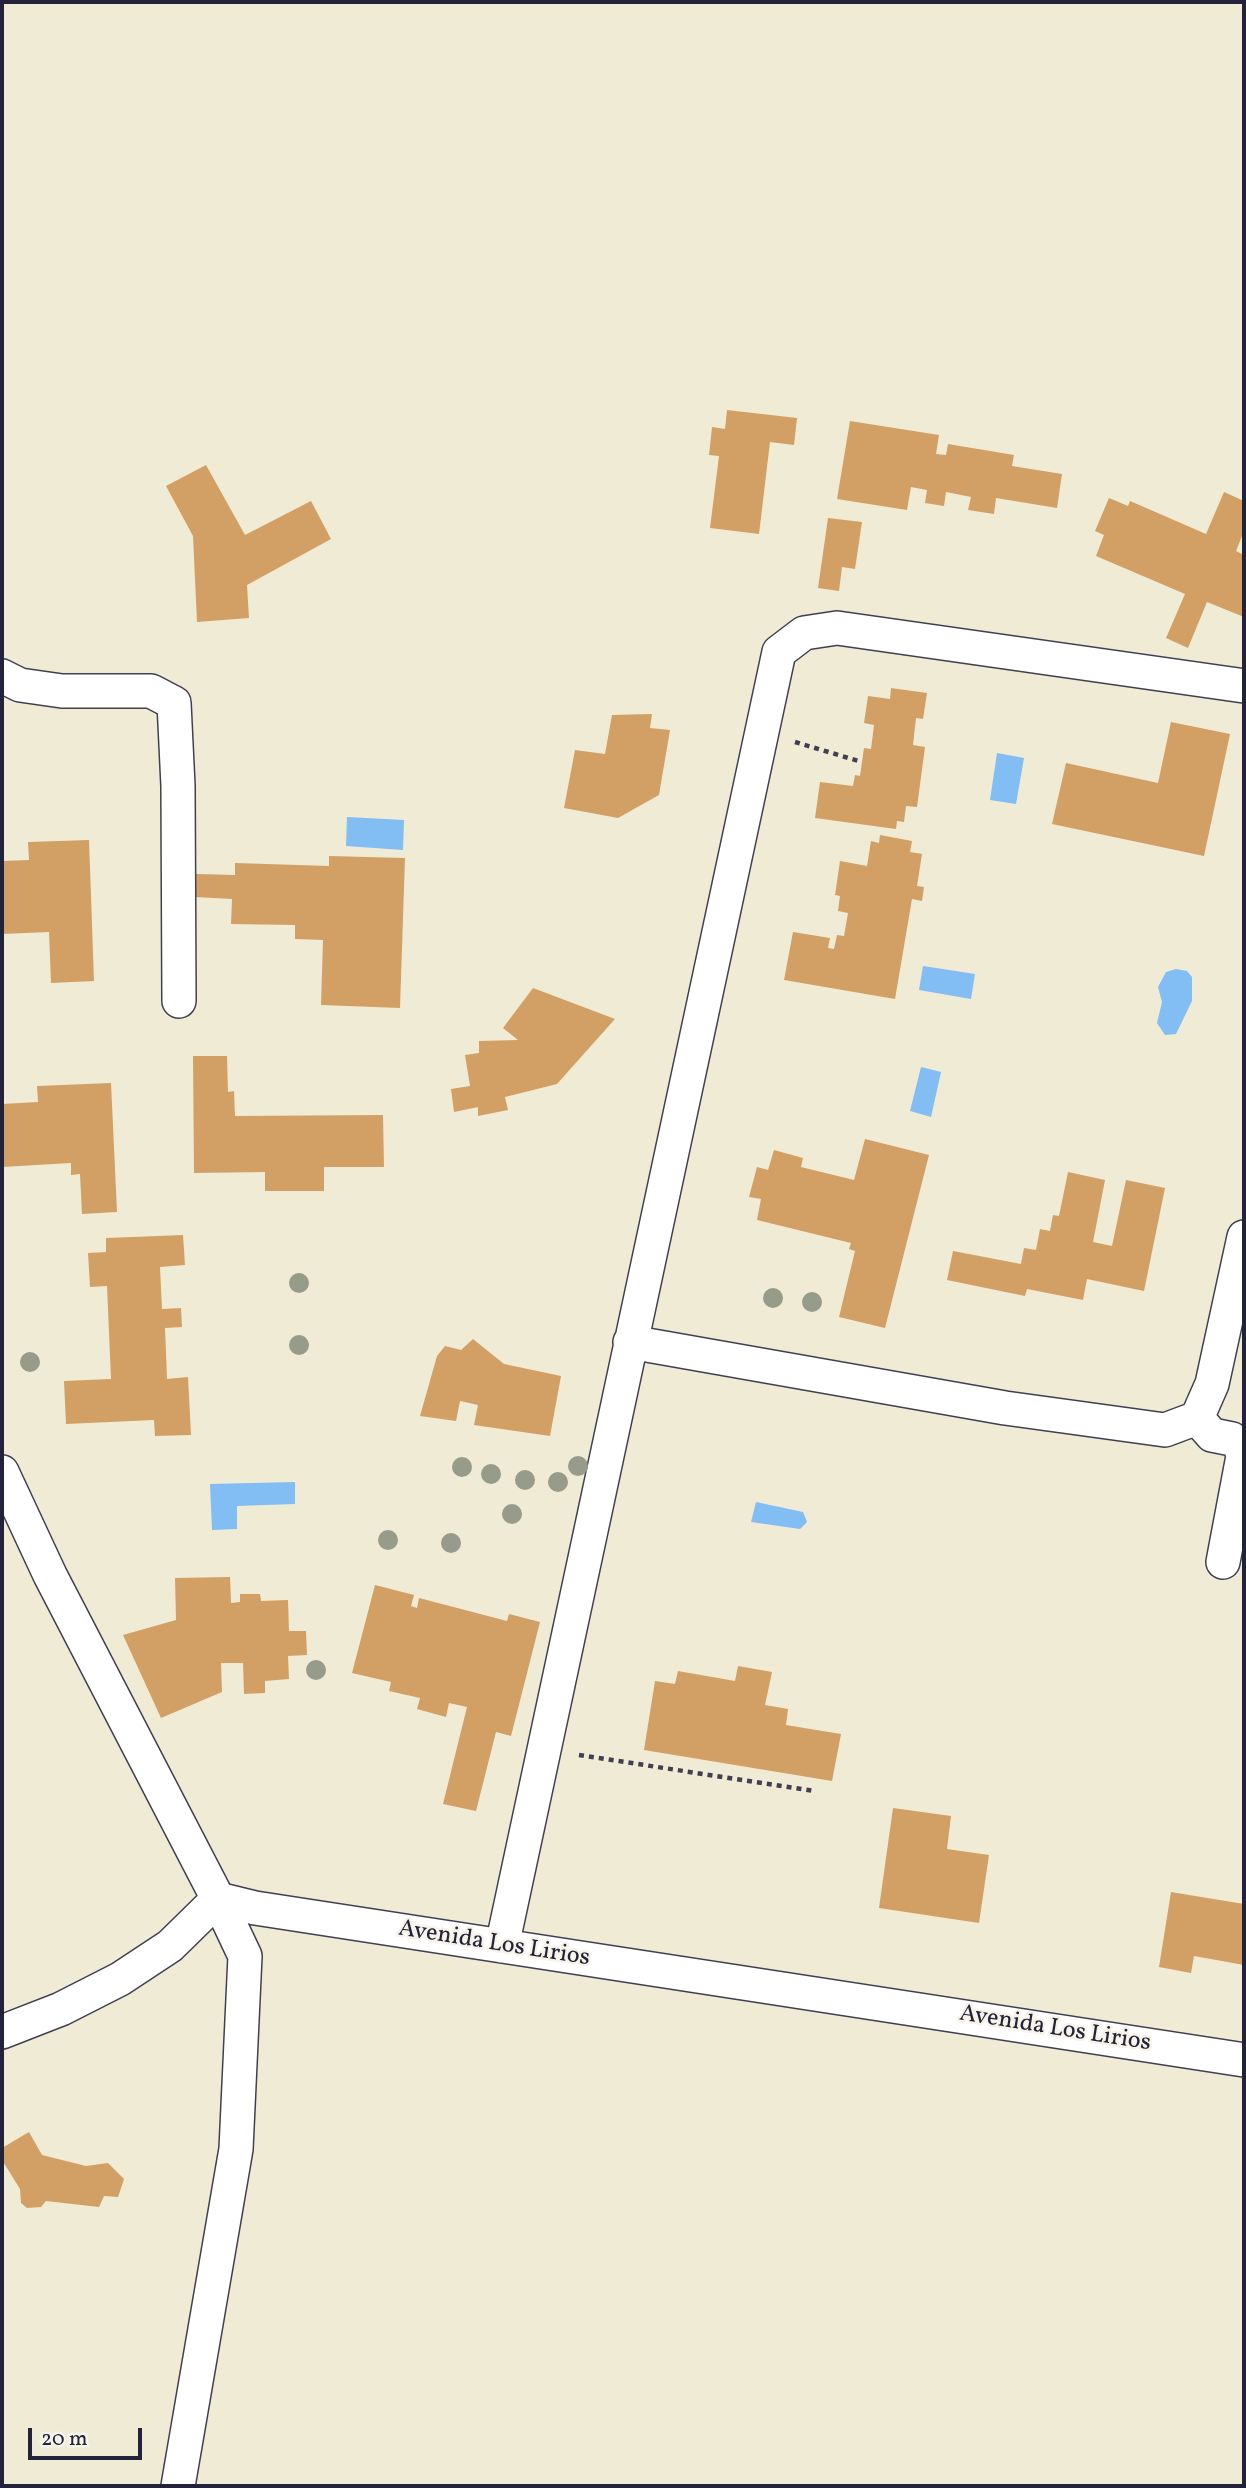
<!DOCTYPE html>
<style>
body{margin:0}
#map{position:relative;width:1246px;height:2488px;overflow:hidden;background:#f0ebd5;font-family:Vollkorn,serif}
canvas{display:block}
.frame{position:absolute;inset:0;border:4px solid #22223b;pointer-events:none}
.scale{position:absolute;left:28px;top:2428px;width:114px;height:32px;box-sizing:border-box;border:4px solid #22223b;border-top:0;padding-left:9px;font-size:21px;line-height:24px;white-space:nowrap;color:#22223b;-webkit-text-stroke:5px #f7f3e8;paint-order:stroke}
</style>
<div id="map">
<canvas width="1246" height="2488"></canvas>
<div class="frame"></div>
<div class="scale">20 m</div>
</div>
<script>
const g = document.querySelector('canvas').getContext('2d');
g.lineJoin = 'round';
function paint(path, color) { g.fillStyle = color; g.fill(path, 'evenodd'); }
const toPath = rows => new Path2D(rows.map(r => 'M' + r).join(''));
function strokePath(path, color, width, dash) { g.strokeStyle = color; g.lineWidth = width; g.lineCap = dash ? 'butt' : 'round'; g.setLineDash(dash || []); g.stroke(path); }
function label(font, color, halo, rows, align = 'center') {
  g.font = font + ' Vollkorn,serif'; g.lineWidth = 5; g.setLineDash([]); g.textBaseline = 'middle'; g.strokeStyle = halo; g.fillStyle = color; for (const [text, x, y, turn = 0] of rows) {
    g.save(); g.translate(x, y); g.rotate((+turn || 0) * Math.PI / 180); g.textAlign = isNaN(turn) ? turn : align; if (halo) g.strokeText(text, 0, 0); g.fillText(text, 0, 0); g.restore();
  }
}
paint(toPath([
 [997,753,1024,758,1016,804,990,800],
 [347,817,404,820,403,850,346,846],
 [923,966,975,974,971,999,919,990],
 [1176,969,1187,971,1192,977,1192,1001,1176,1034,1165,1035,1157,1023,1162,1002,1158,987,1166,972],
 [921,1067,941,1072,931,1117,910,1111],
 [295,1482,295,1504,237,1506,237,1529,212,1530,210,1484],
 [756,1502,803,1512,807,1522,800,1529,751,1522]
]), '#82bdf4');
paint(toPath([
 [727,410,797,418,794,445,770,442,759,534,710,528,719,456,709,455,712,427,725,429],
 [850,421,939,435,936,454,946,455,948,444,1014,455,1012,466,1062,474,1057,508,996,498,994,514,968,510,971,497,946,492,944,506,925,503,927,490,911,487,907,510,837,499],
 [206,465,245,535,311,501,331,539,247,585,249,618,197,622,193,536,166,486],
 [1224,492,1244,501,1244,531,1236,551,1244,555,1244,617,1207,602,1188,648,1166,638,1185,594,1096,556,1104,535,1095,531,1109,498,1128,506,1130,501,1206,534],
 [828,518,862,522,855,569,842,567,839,591,818,588],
 [891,688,927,693,923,719,916,718,913,745,925,747,917,807,906,806,904,822,897,821,896,829,815,818,820,782,853,786,855,775,860,776,864,748,871,749,874,725,864,723,868,696,890,699],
 [652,714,650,728,670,730,659,795,618,818,564,808,575,750,605,754,612,715],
 [1171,722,1230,734,1204,856,1052,824,1066,763,1158,783],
 [880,835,912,841,910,852,922,854,917,886,924,887,922,901,912,899,895,999,784,980,793,932,830,938,828,948,834,949,837,935,844,936,848,913,838,911,840,896,835,895,840,861,867,866,871,841,879,843],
 [89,840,94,981,51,983,49,932,2,934,2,861,29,860,28,842],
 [329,856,405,858,400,1008,321,1005,323,940,295,939,295,925,231,924,232,899,195,897,196,874,235,875,235,863,329,866],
 [533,988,615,1019,557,1084,505,1097,508,1110,478,1116,478,1107,454,1112,451,1089,470,1086,465,1055,479,1053,479,1041,518,1040,503,1028],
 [193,1056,227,1056,228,1092,234,1091,235,1116,383,1115,384,1167,324,1167,324,1191,265,1191,265,1172,194,1173],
 [111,1083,117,1212,82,1214,80,1174,71,1175,71,1163,2,1167,2,1104,38,1102,37,1086],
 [865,1139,929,1155,885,1328,839,1317,855,1251,849,1249,851,1243,757,1220,761,1199,749,1197,757,1167,768,1170,774,1150,803,1158,801,1167,854,1180],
 [1068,1172,1105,1180,1093,1242,1112,1246,1126,1180,1165,1188,1144,1291,1087,1279,1083,1300,1027,1289,1025,1296,947,1280,953,1251,1021,1264,1024,1248,1036,1250,1040,1229,1050,1231,1053,1215,1059,1216],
 [183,1235,185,1265,160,1267,162,1309,181,1308,182,1327,165,1328,167,1379,188,1377,191,1435,155,1436,154,1420,66,1424,64,1381,111,1379,107,1286,90,1287,88,1253,106,1252,106,1238],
 [473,1339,504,1364,561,1376,550,1436,474,1425,478,1405,460,1401,456,1421,420,1416,437,1356,445,1346,461,1350],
 [230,1577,231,1603,240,1602,240,1594,260,1594,261,1601,288,1600,289,1631,306,1631,307,1655,288,1656,289,1679,265,1681,265,1693,244,1694,243,1663,221,1663,222,1692,161,1718,123,1635,176,1620,175,1578],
 [375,1585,414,1595,411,1606,417,1608,419,1598,507,1621,509,1614,540,1622,511,1736,496,1732,476,1811,443,1804,467,1707,449,1703,446,1717,417,1709,420,1698,389,1691,391,1682,352,1673],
 [738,1666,772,1672,765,1705,788,1709,786,1725,841,1734,832,1781,644,1750,655,1681,675,1684,678,1671,735,1681],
 [893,1808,951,1816,947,1849,989,1855,979,1923,879,1908],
 [1171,1892,1244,1904,1244,1965,1194,1956,1191,1973,1159,1967],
 [29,2132,42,2155,86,2166,108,2163,124,2179,118,2197,104,2196,99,2207,46,2201,41,2207,27,2208,21,2203,20,2189,2,2160,2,2148]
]), '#d2a064');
const street = toPath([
 [2,676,20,685,62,691,151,691,174,703,178,786,179,1001],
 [630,1342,1005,1408,1165,1430,1197,1418,1212,1384,1244,1237],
 [1197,1418,1212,1435,1232,1439,1240,1445,1243,1456,1223,1562],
 [2,1472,50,1575,218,1899,255,1908,1244,2060],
 [502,1946,779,652,804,633,837,628,1244,686],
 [2,2032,61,2009,120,1979,170,1946,218,1899,245,1956,236,2149,178,2486]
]);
strokePath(street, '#414052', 36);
strokePath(toPath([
 [795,742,862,762],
 [579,1755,814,1791]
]), '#414052', 4.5, [5, 5]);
strokePath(street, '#fff', 33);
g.fillStyle = '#979b89';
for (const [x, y] of [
 [299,1283],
 [773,1298],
 [812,1302],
 [299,1345],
 [30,1362],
 [578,1466],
 [462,1467],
 [491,1474],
 [525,1480],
 [558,1482],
 [512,1514],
 [388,1540],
 [451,1543],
 [316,1670]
]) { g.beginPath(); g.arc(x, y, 10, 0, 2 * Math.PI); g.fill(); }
label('24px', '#22223b', '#f7f3e8', [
 ["Avenida Los Lirios",494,1945,9],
 ["Avenida Los Lirios",1055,2030,9]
]);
</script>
